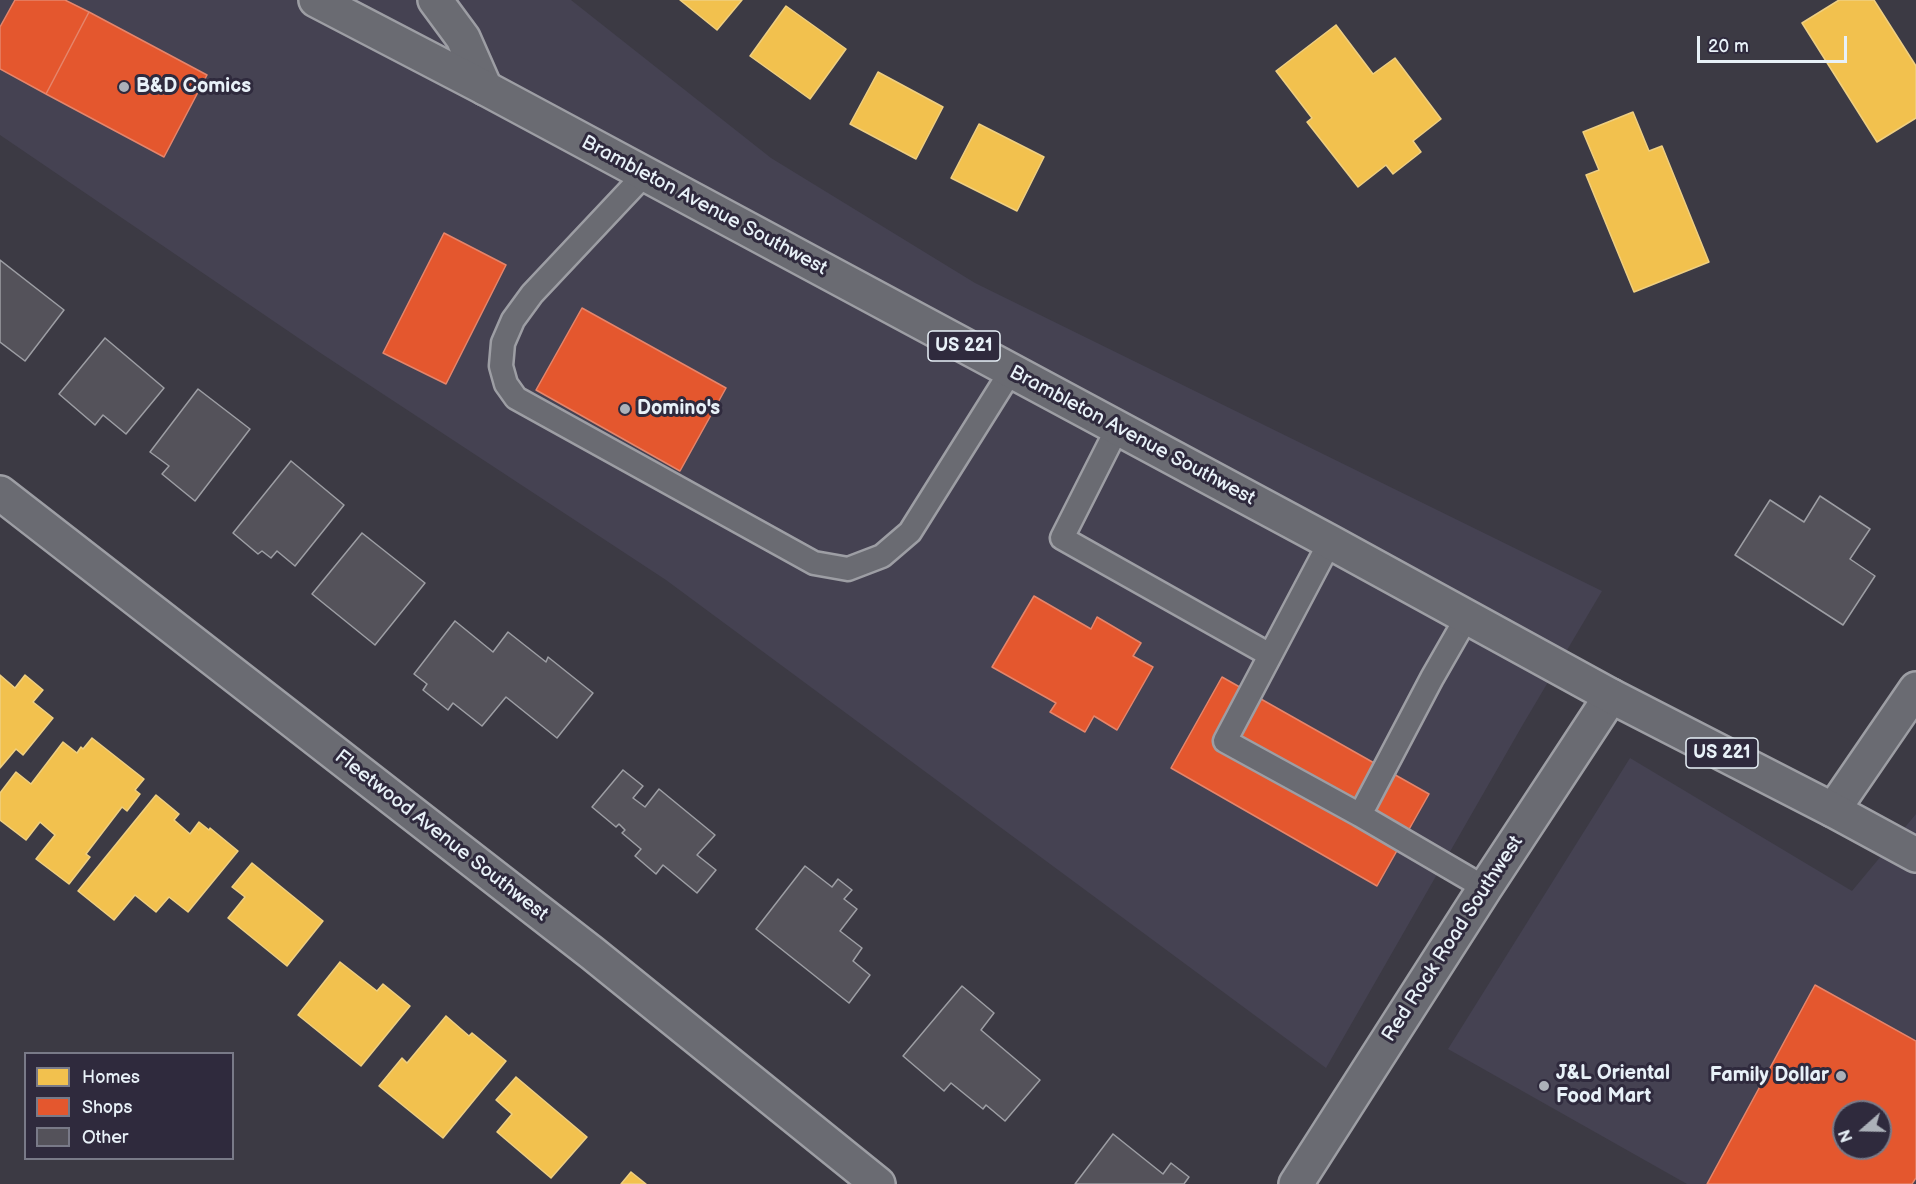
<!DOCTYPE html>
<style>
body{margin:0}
#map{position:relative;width:1916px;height:1184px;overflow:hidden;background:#3c3a44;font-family:"Balsamiq Sans",sans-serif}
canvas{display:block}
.legend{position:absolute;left:24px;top:1052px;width:210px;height:108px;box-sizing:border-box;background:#2f2a3d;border:2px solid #797a88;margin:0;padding:8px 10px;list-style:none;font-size:18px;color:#e8f1f8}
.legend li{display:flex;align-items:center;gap:12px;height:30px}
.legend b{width:30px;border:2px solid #797a88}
.north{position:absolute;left:1832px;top:1100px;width:60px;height:60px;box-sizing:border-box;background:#2f2a3d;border:2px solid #797a88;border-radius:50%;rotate:250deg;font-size:16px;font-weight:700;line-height:24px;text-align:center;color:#e8f1f8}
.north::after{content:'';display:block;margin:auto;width:21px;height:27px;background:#acb1b9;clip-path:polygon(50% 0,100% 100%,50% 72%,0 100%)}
.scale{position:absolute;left:1697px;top:36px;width:150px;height:27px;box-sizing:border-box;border:3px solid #e8f1f8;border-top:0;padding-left:8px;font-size:18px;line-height:21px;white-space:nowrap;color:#e8f1f8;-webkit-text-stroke:4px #2f2a3d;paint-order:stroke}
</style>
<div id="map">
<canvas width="1916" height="1184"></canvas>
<ul class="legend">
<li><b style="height:16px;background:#f2c14e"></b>Homes</li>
<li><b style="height:16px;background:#e4572e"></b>Shops</li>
<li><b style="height:16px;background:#54525a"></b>Other</li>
</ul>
<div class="north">N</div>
<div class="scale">20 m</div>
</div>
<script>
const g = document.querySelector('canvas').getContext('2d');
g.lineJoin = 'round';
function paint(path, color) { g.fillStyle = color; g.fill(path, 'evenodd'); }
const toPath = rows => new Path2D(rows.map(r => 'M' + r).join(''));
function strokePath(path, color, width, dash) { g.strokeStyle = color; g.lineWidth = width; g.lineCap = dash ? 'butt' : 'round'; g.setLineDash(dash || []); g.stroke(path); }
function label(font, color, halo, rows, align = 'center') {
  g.font = font + ' "Balsamiq Sans",sans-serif'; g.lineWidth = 6; g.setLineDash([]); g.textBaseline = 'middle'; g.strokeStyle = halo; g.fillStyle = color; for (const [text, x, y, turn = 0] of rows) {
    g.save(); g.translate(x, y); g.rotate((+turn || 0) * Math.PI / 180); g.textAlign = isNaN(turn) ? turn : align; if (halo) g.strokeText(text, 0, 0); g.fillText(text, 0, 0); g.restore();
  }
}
paint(toPath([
 [0,0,571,0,771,158,975,283,1602,591,1522,726,1326,1068,666,580,319,352,0,135],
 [1630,758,1852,891,1916,814,1916,1184,1687,1184,1448,1049],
 [1844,1112,1880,1112,1880,1148,1844,1148]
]), '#454252');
const homes = toPath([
 [680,0,742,0,717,30,680,0],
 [1839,0,1874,0,1916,66,1916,118,1877,142,1802,23,1839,0],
 [786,6,846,49,810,99,750,56,786,6],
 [1336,25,1373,74,1395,58,1441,119,1413,141,1421,152,1393,174,1386,165,1358,187,1307,122,1312,118,1276,71,1336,25],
 [878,72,943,107,916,159,850,124,878,72],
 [1633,112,1649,151,1662,146,1709,262,1634,292,1586,175,1599,170,1583,132,1633,112],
 [979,124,1044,157,1017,211,951,178,979,124],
 [0,675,15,688,25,675,43,690,33,702,53,718,23,755,16,749,0,768,0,675],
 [92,738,144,779,135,790,140,794,127,811,122,807,86,854,90,857,69,884,36,859,55,835,40,822,26,840,0,820,0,793,16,772,31,784,63,742,77,753,81,747,83,749,92,738],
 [156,795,179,814,174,820,190,834,199,822,209,830,210,828,238,851,188,912,169,897,156,912,135,895,114,920,78,891,156,795],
 [252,863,323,921,287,966,228,918,245,897,232,887,252,863],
 [340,962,377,991,383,984,410,1006,361,1066,298,1015,340,962],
 [446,1016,469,1036,472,1033,506,1061,443,1138,379,1086,402,1058,407,1063,446,1016],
 [516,1077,587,1137,551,1178,497,1132,512,1114,496,1100,516,1077],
 [631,1172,646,1184,621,1184,631,1172]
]);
paint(homes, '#f2c14e');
strokePath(homes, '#efcf81', 1.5);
const shops = toPath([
 [15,0,65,0,89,12,46,94,0,69,0,27,15,0],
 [89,12,207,75,164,157,46,94,89,12],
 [444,233,506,265,446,384,383,353,444,233],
 [582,308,726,388,680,471,536,390,582,308],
 [1034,596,1091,629,1097,617,1141,643,1133,656,1153,667,1117,730,1094,716,1085,732,1050,712,1056,703,992,667,1034,596],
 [1222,677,1429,794,1377,886,1171,768,1222,677],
 [1815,985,1916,1041,1916,1178,1912,1184,1707,1184,1815,985],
 [1844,1112,1880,1112,1880,1148,1844,1148,1844,1112]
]);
paint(shops, '#e4572e');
strokePath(shops, '#e5856b', 1.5);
const building = toPath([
 [0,260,64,310,25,361,0,342,0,260],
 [105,338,164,388,126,434,103,415,95,425,59,394,105,338],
 [198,389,250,429,195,501,162,474,169,466,150,452,198,389],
 [291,461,344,505,295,566,277,551,271,558,262,551,258,554,233,533,291,461],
 [1820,496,1870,529,1850,559,1875,576,1843,625,1735,555,1770,500,1804,522,1820,496],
 [362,533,425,583,375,645,312,594,362,533],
 [455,621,493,652,508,632,546,662,548,657,593,693,557,738,506,697,482,726,453,703,448,710,423,690,427,684,414,674,455,621],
 [623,770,643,786,633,798,645,807,659,789,715,835,697,855,716,870,697,893,663,865,656,874,635,856,641,849,622,833,625,830,619,824,616,827,592,807,623,770],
 [805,866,832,887,838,879,852,890,844,899,857,909,840,931,862,948,853,961,870,975,849,1003,756,929,805,866],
 [962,986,994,1013,981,1030,1040,1080,1005,1121,986,1105,983,1109,951,1083,944,1091,903,1056,962,986],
 [1113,1134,1163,1174,1171,1163,1189,1177,1184,1184,1075,1184,1113,1134]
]);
paint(building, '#54525a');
strokePath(building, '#9d9ea4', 1.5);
const service = toPath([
 [645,174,532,294,513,320,503,343,501,366,506,384,516,398,814,563,848,569,882,556,910,532,1011,371],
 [1117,429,1062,538,1270,655],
 [1330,542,1225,741,1360,815,1432,678,1467,617],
 [1360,815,1485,888]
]);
const minor = toPath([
 [435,0,463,38,485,88],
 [0,493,592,953,878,1184],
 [1833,810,1916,689],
 [1296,1184,1485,888,1611,696]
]);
const primary = toPath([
 [316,0,485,88,1330,542,1611,696,1833,810,1916,855]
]);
strokePath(service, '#9d9ea4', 27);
strokePath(minor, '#9d9ea4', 38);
strokePath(primary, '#9d9ea4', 38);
strokePath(service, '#6a6b72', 22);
strokePath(minor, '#6a6b72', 33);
strokePath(primary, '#6a6b72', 33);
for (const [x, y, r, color] of [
 [124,87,6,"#acb1b9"],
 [625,409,6,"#acb1b9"],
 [1841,1076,6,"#acb1b9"],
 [1544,1086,6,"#acb1b9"]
]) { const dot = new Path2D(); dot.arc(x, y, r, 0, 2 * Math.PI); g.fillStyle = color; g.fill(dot); strokePath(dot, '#2f2a3d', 2); }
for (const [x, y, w] of [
 [964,346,72],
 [1722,753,72]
]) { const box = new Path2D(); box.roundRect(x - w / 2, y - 15, w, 30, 4.5); g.fillStyle = '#2f2a3d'; g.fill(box); strokePath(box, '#e8f1f8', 1.5); }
label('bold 18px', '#e8f1f8', null, [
 ["US 221",964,346],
 ["US 221",1722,753]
]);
label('bold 20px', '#e8f1f8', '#2f2a3d', [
 ["B&D Comics",136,87],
 ["Domino's",637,409],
 ["J&L Oriental",1556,1074],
 ["Food Mart",1556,1097],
 ["Family Dollar",1829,1076,"right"]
], 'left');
label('20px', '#e8f1f8', '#2f2a3d', [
 ["Brambleton Avenue Southwest",704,206,28],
 ["Brambleton Avenue Southwest",1132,436,28],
 ["Fleetwood Avenue Southwest",441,836,38],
 ["Red Rock Road Southwest",1453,939,-57]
]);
</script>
